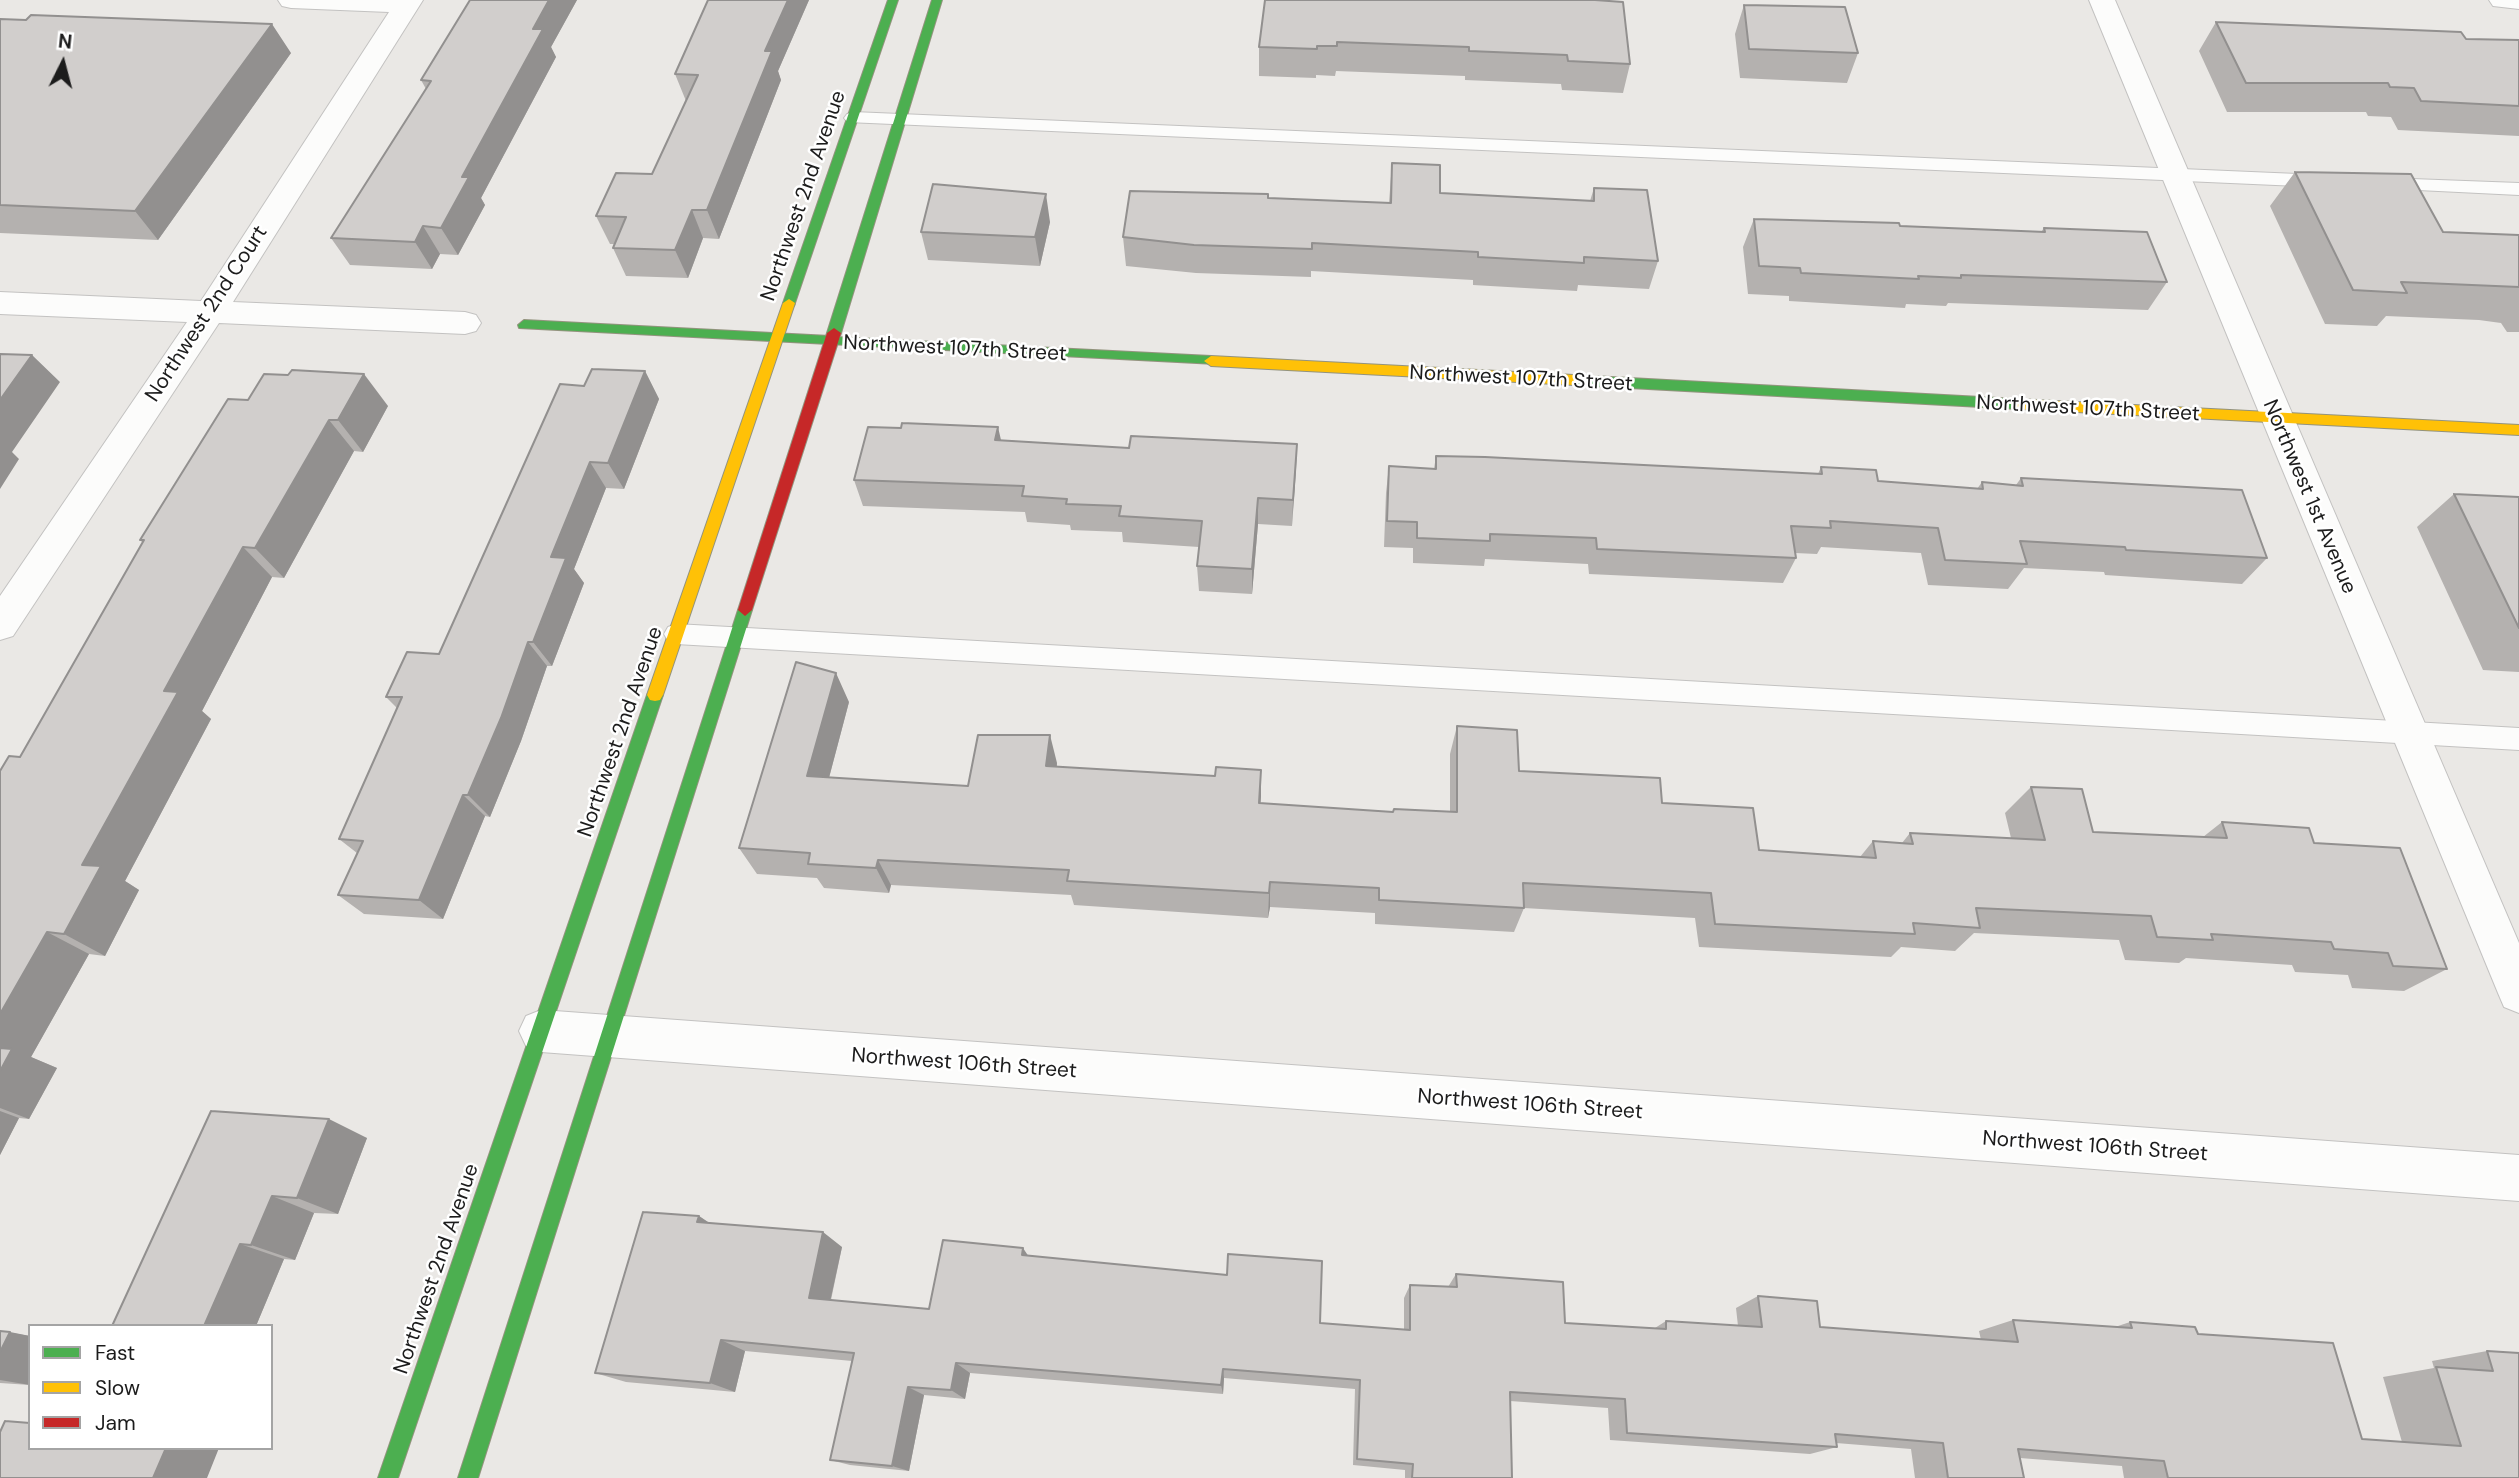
<!DOCTYPE html>
<style>
body{margin:0}
#map{position:relative;width:2519px;height:1478px;overflow:hidden;background:#eae8e5;font-family:"DM Sans",sans-serif}
canvas{display:block}
.legend{position:absolute;left:28px;top:1324px;width:245px;height:126px;box-sizing:border-box;background:#fff;border:2px solid #a4a4a4;margin:0;padding:9px 12px;list-style:none;font-size:21px;color:#1c1c1c}
.legend li{display:flex;align-items:center;gap:14px;height:35px}
.legend b{width:35px;border:2px solid #a4a4a4}
.north{position:absolute;left:28px;top:28px;width:70px;height:70px;-webkit-text-stroke:5px #fff;paint-order:stroke;rotate:6deg;font-size:19px;font-weight:700;line-height:28px;text-align:center;color:#1c1c1c}
.north::after{content:'';display:block;margin:auto;width:24px;height:32px;background:#1c1c1c;clip-path:polygon(50% 0,100% 100%,50% 72%,0 100%)}
</style>
<div id="map">
<canvas width="2519" height="1478"></canvas>
<ul class="legend">
<li><b style="height:9px;background:#4caf50"></b>Fast</li>
<li><b style="height:9px;background:#ffc107"></b>Slow</li>
<li><b style="height:9px;background:#c62828"></b>Jam</li>
</ul>
<div class="north">N</div>
</div>
<script>
const g = document.querySelector('canvas').getContext('2d');
g.lineJoin = 'round';
const toPath = rows => new Path2D(rows.map(r => 'M' + r).join(''));
function strokePath(path, color, width, dash) { g.strokeStyle = color; g.lineWidth = width; g.lineCap = dash ? 'butt' : 'round'; g.setLineDash(dash || []); g.stroke(path); }
function paint(path, color) { g.fillStyle = color; g.fill(path, 'evenodd'); }
function label(font, color, halo, rows, align = 'center') {
  g.font = font + ' "DM Sans",sans-serif'; g.lineWidth = 5; g.setLineDash([]); g.textBaseline = 'middle'; g.strokeStyle = halo; g.fillStyle = color; for (const [text, x, y, turn = 0] of rows) {
    g.save(); g.translate(x, y); g.rotate((+turn || 0) * Math.PI / 180); g.textAlign = isNaN(turn) ? turn : align; if (halo) g.strokeText(text, 0, 0); g.fillText(text, 0, 0); g.restore();
  }
}
const lane = toPath([
 [853,112,2321,175,2328,177,2330,181,2328,185,2321,187,847,122,844,118,847,114,853,112],
 [2385,178,2519,183,2519,195,2378,188,2376,184,2378,180,2385,178],
 [676,624,2519,728,2519,750,676,644,668,641,664,634,668,627,676,624]
]);
const street = toPath([
 [278,0,423,0,233,302,465,312,476,315,481,323,476,331,465,334,219,323,13,636,0,640,0,596,187,322,0,314,0,292,201,301,389,12,291,8,282,6,278,0],
 [2089,0,2115,0,2519,943,2519,1013,2504,1007,2498,993,2089,0],
 [2489,0,2519,0,2519,9,2493,6,2489,0],
 [541,1010,2519,1155,2519,1201,541,1052,526,1046,519,1031,526,1016,541,1010]
]);
const fast = toPath([
 [888,0,898,0,795,303,794,306,784,306,783,303,888,0],
 [932,0,942,0,841,333,837,337,1211,356,1218,361,1216,364,519,328,518,325,524,320,830,336,827,333,932,0],
 [1574,375,2018,399,2025,404,2018,409,1574,385,1567,380,1574,375],
 [745,604,752,610,478,1478,458,1478,738,610,745,604],
 [655,689,660,690,663,695,398,1478,378,1478,647,695,650,690,655,689]
]);
const slow = toPath([
 [789,299,795,303,663,695,660,700,655,701,650,700,647,695,783,303,789,299],
 [1211,356,1574,375,1581,380,1574,385,1211,366,1204,361,1211,356],
 [2018,399,2519,425,2519,435,2018,409,2011,404,2018,399]
]);
const jam = toPath([
 [834,328,841,333,752,610,745,616,738,610,827,333,834,328]
]);
strokePath(lane, '#c3c2c1', 2);
strokePath(street, '#c3c2c1', 2);
strokePath(fast, '#93937e', 2);
strokePath(slow, '#93937e', 2);
strokePath(jam, '#93937e', 2);
paint(lane, '#fcfcfb');
paint(street, '#fcfcfb');
paint(fast, '#4caf50');
paint(slow, '#ffc107');
paint(jam, '#c62828');
paint(toPath([
 [470,0,577,0,551,47,556,57,481,198,485,205,458,255,440,254,432,269,350,265,331,238,426,89,421,80],
 [708,0,809,0,778,71,781,80,719,239,703,238,688,278,626,276,613,248,614,244,610,244,596,216,652,174,686,101,675,74],
 [1265,0,1630,64,1623,93,1562,90,1561,84,1465,80,1465,76,1336,71,1335,76,1316,75,1316,78,1259,76,1259,47],
 [1744,5,1858,53,1847,83,1740,78,1735,34],
 [0,19,291,53,158,240,0,233],
 [2216,22,2466,39,2519,40,2519,136,2398,130,2391,117,2368,116,2366,112,2227,112,2199,51],
 [1392,163,1440,193,1590,201,1594,188,1658,261,1649,289,1578,285,1577,291,1473,285,1473,280,1311,271,1311,277,1196,273,1126,266,1123,237,1268,198,1389,203],
 [2295,172,2443,232,2519,235,2519,332,2507,332,2501,323,2479,320,2386,316,2377,326,2325,324,2270,206],
 [1754,219,2041,232,2044,228,2167,282,2148,310,1948,303,1946,306,1906,304,1905,308,1789,301,1789,296,1748,294,1743,247],
 [1050,222,1040,266,928,260,921,232],
 [645,371,659,399,624,489,606,488,574,569,584,583,552,666,547,666,521,741,490,817,485,816,443,919,364,914,338,895,357,853,339,839,397,708,386,697,439,654,584,386],
 [228,399,388,406,363,452,354,451,284,578,272,577,202,711,211,719,125,881,139,890,105,956,89,954,31,1057,57,1068,29,1119,19,1118,0,1155,0,771,20,757,143,543,140,540],
 [1001,440,1129,448,1297,444,1292,526,1258,524,1252,594,1199,591,1197,566,1199,547,1123,542,1122,532,1071,530,1070,525,1027,522,1025,512,863,506,854,480],
 [1436,456,1818,474,1821,467,1878,481,1977,489,1982,482,2016,485,2021,478,2267,558,2242,584,2105,575,2104,572,2024,568,2008,589,1928,585,1921,553,1821,547,1817,554,1795,553,1796,558,1783,583,1589,574,1588,564,1485,559,1484,566,1413,563,1413,548,1384,547,1386,493,1389,466,1434,469],
 [2454,494,2519,497,2519,672,2483,670,2417,527],
 [849,702,829,778,968,786,1057,763,1057,767,1260,803,1393,812,1450,811,1450,754,1457,726,1519,771,1662,803,1759,850,1860,857,1873,841,1902,843,1910,833,2011,838,2005,813,2031,787,2093,832,2203,837,2222,822,2314,843,2447,969,2404,991,2352,988,2348,975,2295,972,2292,965,2186,958,2179,963,2125,960,2119,940,1974,933,1955,951,1901,947,1891,957,1699,947,1695,918,1524,908,1514,932,1375,924,1375,913,1270,907,1268,918,1074,905,1071,895,891,885,889,893,824,888,817,878,757,874,739,848],
 [211,1111,367,1138,338,1214,314,1213,295,1260,284,1259,256,1326,112,1326],
 [699,1216,709,1223,842,1247,831,1300,929,1309,1029,1256,1320,1323,1404,1330,1404,1298,1410,1285,1448,1287,1456,1274,1565,1323,1655,1328,1666,1321,1738,1326,1736,1308,1758,1296,1820,1327,1981,1340,1979,1331,2013,1320,2115,1327,2130,1322,2198,1334,2362,1439,2402,1442,2383,1377,2434,1368,2432,1361,2487,1351,2519,1353,2519,1478,2124,1478,2122,1466,2020,1458,2024,1478,1915,1478,1911,1449,1836,1443,1837,1447,1810,1454,1610,1440,1608,1408,1510,1401,1512,1478,1405,1478,1405,1470,1353,1465,1355,1389,1224,1378,1223,1394,970,1373,965,1399,924,1395,909,1471,850,1465,830,1460,852,1361,745,1351,735,1392,626,1382,595,1373],
 [0,1331,30,1336,30,1385,0,1383]
]), '#b4b1af');
paint(toPath([
 [549,0,577,0,551,47,556,57,481,198,485,205,458,255,441,228,462,177,533,29],
 [788,0,809,0,778,71,781,80,719,239,707,210,765,51],
 [272,24,291,53,158,240,135,211],
 [1046,194,1050,222,1040,266,1035,237],
 [692,210,703,238,688,278,675,250],
 [423,226,440,254,432,269,415,242],
 [32,355,60,382,12,452,19,459,0,489,0,400],
 [645,371,659,399,624,489,608,463],
 [364,374,388,406,363,452,338,420],
 [329,420,354,451,284,578,255,548],
 [998,427,1004,453,995,440],
 [1297,444,1296,470,1292,526,1293,500],
 [590,462,606,488,574,569,584,583,552,666,533,642,551,557],
 [1258,498,1258,524,1252,594,1252,569],
 [243,547,272,577,202,711,211,719,125,881,139,890,105,956,64,934,82,865,164,691],
 [528,642,547,666,521,741,490,817,468,795],
 [836,673,849,702,822,804,807,776],
 [1050,735,1057,763,1053,794,1046,766],
 [1261,770,1261,797,1259,830,1259,803],
 [463,795,485,816,443,919,419,900],
 [878,860,891,885,889,893,876,868],
 [1270,882,1270,907,1268,918,1269,893],
 [47,932,89,954,31,1057,57,1068,29,1119,0,1108,0,1014],
 [0,1111,19,1118,0,1155],
 [329,1119,367,1138,338,1214,297,1198],
 [272,1196,314,1213,295,1260,251,1245],
 [699,1216,723,1232,697,1222],
 [823,1232,842,1247,828,1311,809,1298],
 [240,1244,284,1259,256,1326,204,1326],
 [1023,1248,1033,1263,1022,1255],
 [10,1332,30,1336,30,1385,0,1380,0,1352],
 [721,1340,745,1351,735,1392,710,1383],
 [956,1363,970,1373,965,1399,951,1390],
 [1223,1369,1224,1378,1223,1394,1221,1385],
 [908,1387,924,1395,909,1471,892,1466],
 [166,1448,219,1448,207,1478,153,1478]
]), '#92908f');
const building = toPath([
 [470,0,549,0,533,29,543,29,462,177,469,177,441,228,423,226,415,242,331,238,431,81,421,80,470,0],
 [708,0,788,0,765,51,772,51,707,210,692,210,675,250,613,248,626,217,596,216,616,173,652,174,698,75,675,74,708,0],
 [1265,0,1595,0,1623,2,1630,64,1568,61,1567,55,1469,51,1469,47,1337,42,1337,46,1317,46,1317,49,1259,47,1265,0],
 [1744,5,1845,7,1858,53,1749,49,1744,5],
 [31,15,272,24,135,211,0,205,0,19,26,20,31,15],
 [2216,22,2461,32,2466,39,2519,40,2519,106,2421,101,2414,88,2390,87,2388,83,2246,83,2216,22],
 [1392,163,1440,165,1440,193,1594,201,1594,188,1647,190,1658,261,1584,257,1584,263,1478,257,1478,252,1312,243,1312,249,1194,245,1123,237,1130,191,1268,194,1268,198,1391,203,1392,163],
 [2295,172,2411,174,2443,232,2519,235,2519,287,2401,282,2407,293,2353,290,2295,172],
 [933,184,1046,194,1035,237,921,232,933,184],
 [1754,219,1899,223,1900,226,2045,232,2044,228,2147,232,2167,282,1961,275,1961,278,1918,276,1919,279,1801,273,1800,268,1759,266,1754,219],
 [0,354,32,355,0,400,0,354],
 [592,369,645,371,608,463,590,462,551,557,566,558,533,642,528,642,501,718,468,795,463,795,419,900,338,895,363,841,339,839,402,697,386,697,407,652,439,654,560,384,584,386,592,369],
 [292,370,364,374,338,420,329,420,255,548,243,547,164,691,178,692,82,865,101,866,64,934,47,932,0,1014,0,771,9,756,20,757,144,540,140,540,228,399,248,400,264,374,288,375,292,370],
 [902,423,998,427,995,440,1129,448,1131,436,1297,444,1293,500,1258,498,1252,569,1197,566,1202,521,1119,516,1121,506,1066,504,1067,499,1022,496,1024,486,854,480,868,427,901,428,902,423],
 [1436,456,1485,457,1822,474,1821,467,1876,470,1878,481,1983,489,1982,482,2023,486,2021,478,2242,490,2267,558,2126,550,2125,547,2020,541,2027,564,1945,560,1938,528,1830,521,1831,528,1791,526,1796,558,1597,549,1596,538,1490,534,1490,541,1417,538,1417,522,1387,521,1389,466,1436,469,1436,456],
 [2454,494,2519,497,2519,628,2454,494],
 [796,662,836,673,807,776,968,786,978,735,1050,735,1046,766,1215,776,1216,767,1261,770,1259,803,1393,812,1394,809,1457,812,1457,726,1517,730,1519,771,1660,778,1662,803,1753,808,1759,850,1876,858,1873,841,1913,844,1910,833,2045,840,2031,787,2082,789,2093,832,2227,838,2222,822,2309,828,2314,843,2400,848,2447,969,2393,966,2388,953,2334,949,2331,942,2211,934,2213,940,2157,937,2151,916,1976,908,1980,928,1913,923,1915,934,1715,924,1711,893,1523,883,1524,908,1379,900,1379,888,1270,882,1269,893,1067,881,1069,870,878,860,876,868,808,864,810,853,739,848,796,662],
 [0,1048,12,1049,0,1071,0,1048],
 [211,1111,329,1119,297,1198,272,1196,251,1245,240,1244,204,1326,112,1326,211,1111],
 [643,1212,699,1216,697,1222,823,1232,809,1298,929,1309,943,1240,1023,1248,1022,1255,1227,1275,1228,1254,1322,1261,1320,1323,1410,1330,1410,1285,1457,1287,1456,1274,1563,1282,1565,1323,1666,1329,1666,1321,1762,1327,1758,1296,1817,1301,1820,1327,2018,1342,2013,1320,2132,1328,2130,1322,2195,1327,2198,1334,2333,1343,2362,1439,2461,1446,2436,1367,2493,1371,2487,1351,2519,1353,2519,1478,2168,1478,2164,1461,2018,1449,2024,1478,1948,1478,1943,1443,1835,1434,1837,1447,1627,1433,1625,1399,1510,1392,1512,1478,1412,1478,1413,1464,1357,1459,1360,1380,1223,1369,1221,1385,956,1363,951,1390,908,1387,892,1466,830,1460,854,1353,721,1340,710,1383,595,1373,643,1212],
 [0,1331,10,1332,0,1352,0,1331],
 [5,1421,30,1423,30,1448,166,1448,153,1478,0,1478,0,1432,5,1421]
]);
paint(building, '#d1cecc');
strokePath(building, '#92908f', 2);
label('21px', '#1c1c1c', '#fff', [
 ["Northwest 2nd Avenue",804,196,-71],
 ["Northwest 2nd Court",207,314,-57],
 ["Northwest 107th Street",955,349,3],
 ["Northwest 107th Street",1521,379,3],
 ["Northwest 107th Street",2088,409,3],
 ["Northwest 1st Avenue",2309,497,67],
 ["Northwest 2nd Avenue",621,732,-71],
 ["Northwest 106th Street",964,1064,4],
 ["Northwest 106th Street",1530,1105,4],
 ["Northwest 106th Street",2095,1147,4],
 ["Northwest 2nd Avenue",437,1269,-71]
]);
</script>
